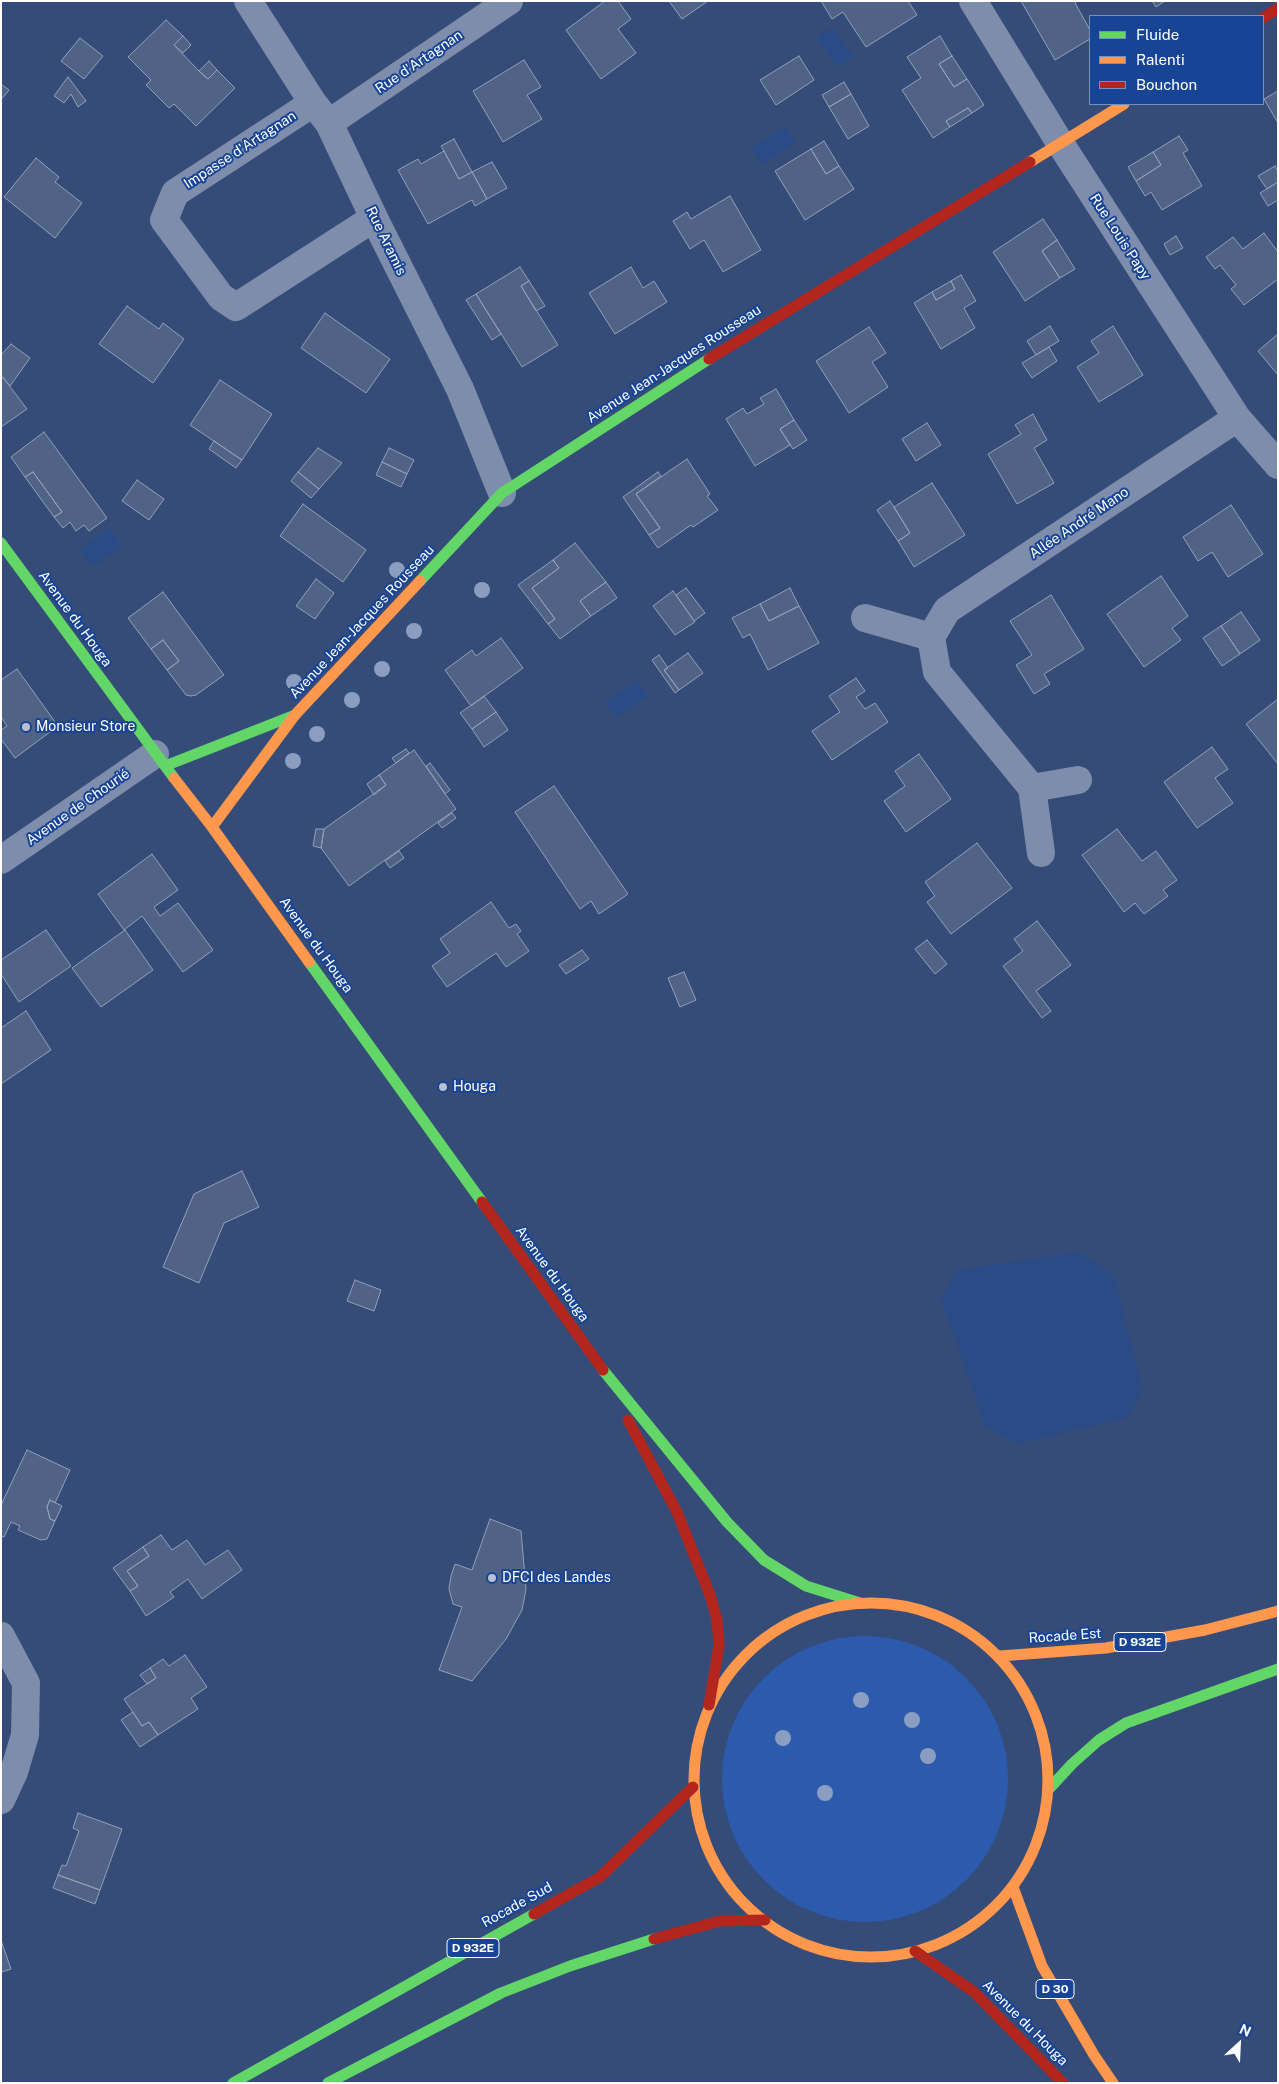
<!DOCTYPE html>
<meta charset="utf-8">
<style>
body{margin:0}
#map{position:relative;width:1279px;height:2084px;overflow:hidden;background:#354c79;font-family:"Public Sans",sans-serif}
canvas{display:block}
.frame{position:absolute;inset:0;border:2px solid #fff;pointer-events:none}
.legend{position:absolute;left:1089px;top:15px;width:175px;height:90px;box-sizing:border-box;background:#184496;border:1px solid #748fc0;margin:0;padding:6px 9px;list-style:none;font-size:15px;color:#fff}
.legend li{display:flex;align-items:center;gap:10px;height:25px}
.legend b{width:25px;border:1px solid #748fc0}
.north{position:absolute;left:1214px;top:2019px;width:50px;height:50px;-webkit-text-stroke:4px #184496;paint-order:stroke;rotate:25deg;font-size:14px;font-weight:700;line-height:20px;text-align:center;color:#fff}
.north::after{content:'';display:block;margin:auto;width:18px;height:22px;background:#fff;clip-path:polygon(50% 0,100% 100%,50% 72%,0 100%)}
</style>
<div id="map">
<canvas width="1279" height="2084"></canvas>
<div class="frame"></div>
<ul class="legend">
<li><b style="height:6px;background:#63d668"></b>Fluide</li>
<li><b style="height:6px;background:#ff974d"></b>Ralenti</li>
<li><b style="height:6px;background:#b3261e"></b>Bouchon</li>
</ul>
<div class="north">N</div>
</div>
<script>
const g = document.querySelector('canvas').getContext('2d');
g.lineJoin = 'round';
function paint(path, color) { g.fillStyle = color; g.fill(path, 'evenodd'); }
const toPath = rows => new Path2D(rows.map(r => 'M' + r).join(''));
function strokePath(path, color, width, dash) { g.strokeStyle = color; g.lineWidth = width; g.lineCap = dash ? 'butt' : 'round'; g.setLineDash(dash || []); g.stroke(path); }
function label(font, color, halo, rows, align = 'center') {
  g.font = font + ' "Public Sans",sans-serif'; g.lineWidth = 4; g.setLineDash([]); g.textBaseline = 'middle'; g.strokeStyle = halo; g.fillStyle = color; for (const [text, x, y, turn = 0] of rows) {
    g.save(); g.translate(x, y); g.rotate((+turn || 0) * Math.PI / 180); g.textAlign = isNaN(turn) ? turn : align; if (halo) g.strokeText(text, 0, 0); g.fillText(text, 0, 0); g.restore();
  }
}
paint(toPath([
 '722 1779a143 143 0 1 1 286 0a143 143 0 1 1-286 0Z'
]), '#2c5aac');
paint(toPath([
 [833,27,853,56,837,67,817,37],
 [785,127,796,142,762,164,752,148],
 [109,528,122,546,93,567,80,550],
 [637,680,648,696,616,718,605,703],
 [1080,1252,1114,1276,1143,1390,1126,1418,1017,1444,986,1428,941,1299,957,1270]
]), '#2b4b87');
const building = toPath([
 [605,1,618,1,631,19,618,29,636,53,601,79,566,30,605,1],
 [669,1,708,1,682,19,669,1],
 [821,1,908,1,917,15,866,47,843,12,832,19,821,1],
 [1021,1,1077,1,1075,3,1090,30,1090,39,1055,60,1021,1],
 [1152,1,1165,1,1156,7,1152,1],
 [166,20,183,36,174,45,199,71,208,79,217,70,235,88,196,126,174,104,169,108,146,85,151,80,128,57,166,20],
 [183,36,191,45,183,53,174,45,183,36],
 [940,36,952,56,939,64,954,87,967,79,984,105,972,113,968,108,946,121,950,127,933,138,902,90,921,78,907,57,940,36],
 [80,38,103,56,84,79,61,61,80,38],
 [799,56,814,80,776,105,760,80,799,56],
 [952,56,967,79,954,87,939,64,952,56],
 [524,60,541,87,527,95,542,119,503,142,473,91,524,60],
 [209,61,217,70,208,79,199,71,209,61],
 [68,77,86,101,78,107,71,94,64,103,54,96,68,77],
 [844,82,851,94,829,107,822,95,844,82],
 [1,84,9,90,1,100,1,84],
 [1278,91,1278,123,1264,99,1278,91],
 [851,94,869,126,848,139,829,107,851,94],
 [968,108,972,113,950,127,946,121,968,108],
 [1179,136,1188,150,1183,153,1202,186,1162,210,1151,192,1145,196,1136,181,1161,165,1153,152,1179,136],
 [454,139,472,172,459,179,441,146,454,139],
 [824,141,839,166,826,174,811,149,824,141],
 [811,149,826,174,839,166,854,189,805,220,775,171,811,149],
 [444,151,459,179,472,172,487,199,475,206,472,200,428,224,398,170,418,159,421,164,444,151],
 [1153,152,1161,165,1136,181,1128,167,1153,152],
 [36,158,59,177,55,182,82,203,55,238,4,197,36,158],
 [492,162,507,188,487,199,472,172,492,162],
 [1275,166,1278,171,1278,182,1267,189,1258,176,1275,166],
 [1278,182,1278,200,1268,206,1260,193,1278,182],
 [730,196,761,250,723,272,704,240,690,249,673,221,687,212,691,219,730,196],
 [1043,219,1057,240,1042,251,1060,278,1025,301,993,252,1043,219],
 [1264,233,1278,252,1278,279,1244,305,1231,289,1236,285,1220,265,1215,269,1206,257,1233,237,1243,249,1264,233],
 [1176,236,1183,248,1170,255,1164,244,1176,236],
 [1057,240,1075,269,1060,278,1042,251,1057,240],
 [520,267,529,281,521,286,558,345,522,367,476,294,520,267],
 [631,267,643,288,654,281,667,302,615,334,589,293,631,267],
 [961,275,976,301,964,308,975,328,941,349,914,303,932,292,936,300,955,289,951,281,961,275],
 [529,281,545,306,536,311,521,286,529,281],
 [951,281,955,289,936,300,932,292,951,281],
 [476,294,501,334,492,340,466,300,476,294],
 [127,306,159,329,163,323,184,339,153,383,99,344,127,306],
 [325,313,390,359,366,393,301,348,325,313],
 [1050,326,1059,341,1036,355,1027,341,1050,326],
 [1113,326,1143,375,1099,402,1077,367,1099,353,1091,341,1113,326],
 [869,327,886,353,872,362,888,387,849,413,816,361,869,327],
 [1278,334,1278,375,1258,351,1278,334],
 [11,344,30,358,10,386,1,375,1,355,11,344],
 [1049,347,1057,361,1032,378,1022,363,1049,347],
 [1,375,27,409,1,427,1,375],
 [220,380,272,414,242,460,190,425,220,380],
 [776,389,794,420,780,429,790,445,755,466,726,419,743,408,747,414,764,404,760,398,776,389],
 [1033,414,1047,440,1034,448,1054,483,1017,504,988,454,1021,434,1015,425,1033,414],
 [794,420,807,440,793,449,780,429,794,420],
 [927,423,941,445,916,461,902,439,927,423],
 [44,432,107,518,89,531,84,525,76,531,70,522,63,528,54,517,62,512,33,472,25,477,11,457,44,432],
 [214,441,242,460,236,468,209,449,214,441],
 [318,448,342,463,319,489,298,472,318,448],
 [389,448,414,460,407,474,382,462,389,448],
 [687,459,710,494,707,496,718,510,693,527,691,525,658,548,649,535,660,528,636,494,687,459],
 [382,462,407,474,401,487,376,475,382,462],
 [33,472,62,512,54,517,25,477,33,472],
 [298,472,319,489,311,498,291,481,298,472],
 [658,472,661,476,636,494,660,528,649,535,623,497,658,472],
 [137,480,164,499,149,520,122,501,137,480],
 [932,483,965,535,914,567,898,541,910,533,894,507,932,483],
 [890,501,910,533,898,541,877,510,890,501],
 [303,504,366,550,343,582,280,536,303,504],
 [1231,505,1263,554,1228,577,1212,552,1198,561,1183,537,1231,505],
 [575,543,606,582,580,601,591,616,560,639,548,624,555,619,532,588,559,568,553,560,575,543],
 [553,560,559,568,532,588,555,619,548,624,518,585,553,560],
 [1161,576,1188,616,1172,628,1181,640,1144,667,1107,614,1161,576],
 [316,579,334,593,315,619,296,606,316,579],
 [606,582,617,598,591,616,580,601,606,582],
 [686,588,705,613,694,621,676,595,686,588],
 [790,588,799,606,769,621,760,604,790,588],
 [673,591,695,622,675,635,653,606,673,591],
 [163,592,224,675,196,695,191,696,186,695,167,670,179,661,163,640,151,649,128,618,163,592],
 [1051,595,1084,649,1044,674,1050,684,1034,694,1016,665,1032,655,1010,621,1051,595],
 [760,604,769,621,799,606,819,643,768,670,750,634,743,638,732,618,760,604],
 [1241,612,1260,640,1240,654,1221,626,1241,612],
 [1221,626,1240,654,1222,666,1203,638,1221,626],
 [501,638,523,668,471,706,445,670,472,650,476,656,501,638],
 [163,640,179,661,167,670,151,649,163,640],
 [688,653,703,673,679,690,664,670,688,653],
 [659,655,668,668,664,670,679,690,675,693,652,660,659,655],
 [17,669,58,726,15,758,1,739,1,730,7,726,1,717,1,680,17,669],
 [856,678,865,691,856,697,865,709,875,703,888,722,832,760,812,731,840,712,829,696,856,678],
 [484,696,496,712,472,729,460,713,484,696],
 [1278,699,1278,764,1246,724,1278,699],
 [496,712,508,730,484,747,472,729,496,712],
 [1212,747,1228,769,1215,778,1233,803,1197,828,1164,782,1212,747],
 [406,749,409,753,396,763,392,758,406,749],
 [414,750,456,809,349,886,321,848,324,829,386,785,379,775,414,750],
 [919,754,951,799,906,832,884,801,905,786,895,771,919,754],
 [430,763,450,790,445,794,426,766,430,763],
 [379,775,386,785,374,795,367,784,379,775],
 [554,786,628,894,599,914,591,901,580,909,515,812,554,786],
 [452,813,456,818,442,828,438,823,452,813],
 [316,829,324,829,321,848,313,846,316,829],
 [1117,829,1142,861,1156,851,1177,880,1163,890,1168,896,1144,914,1135,903,1124,912,1082,855,1117,829],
 [977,843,1012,888,951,934,927,902,935,896,925,882,977,843],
 [399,851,404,858,390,868,385,861,399,851],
 [152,854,178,890,154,907,160,916,178,903,213,950,183,972,142,916,124,930,98,894,152,854],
 [491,902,509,928,516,924,521,931,517,934,529,951,506,967,496,953,447,987,432,966,450,953,440,939,491,902],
 [1037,921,1071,965,1036,991,1051,1011,1042,1018,1003,966,1023,951,1014,939,1037,921],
 [46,930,71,966,19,1002,1,974,1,960,46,930],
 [125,930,153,970,101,1007,72,968,125,930],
 [927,940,947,964,935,974,915,949,927,940],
 [582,950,589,959,566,974,559,965,582,950],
 [684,972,696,1000,680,1007,668,978,684,972],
 [26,1011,51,1050,1,1084,1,1028,26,1011],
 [242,1171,259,1207,224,1223,199,1283,163,1267,194,1194,242,1171],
 [355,1280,381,1290,374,1311,347,1301,355,1280],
 [27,1450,70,1470,55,1503,50,1500,47,1507,50,1519,55,1521,47,1539,41,1540,18,1530,20,1526,11,1522,4,1537,1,1536,1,1505,27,1450],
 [50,1500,62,1506,55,1521,50,1519,47,1507,50,1500],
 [490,1519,521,1531,526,1589,522,1610,506,1639,472,1681,439,1670,462,1607,453,1604,449,1589,451,1576,455,1564,472,1570,490,1519],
 [161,1535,172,1550,187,1540,205,1565,228,1550,242,1570,202,1599,188,1579,170,1592,174,1597,146,1616,130,1591,138,1586,127,1571,149,1556,143,1547,161,1535],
 [143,1547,149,1556,127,1571,138,1586,130,1591,113,1568,143,1547],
 [185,1655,207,1687,191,1698,198,1709,158,1735,149,1722,142,1726,124,1699,156,1678,150,1668,163,1659,169,1666,185,1655],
 [150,1668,156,1678,147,1684,140,1675,150,1668],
 [133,1712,142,1726,149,1722,158,1735,140,1747,121,1720,133,1712],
 [78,1813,122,1829,100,1890,58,1875,62,1865,66,1866,79,1831,73,1828,78,1813],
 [58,1875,100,1890,95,1904,53,1888,58,1875],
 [1,1940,11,1969,1,1972,1,1940]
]);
paint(building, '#506387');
strokePath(building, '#92a0b9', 1);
strokePath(toPath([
 [248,1,313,103,329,123,374,218,460,389,502,493],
 [973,1,1060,143,1237,418,1278,465],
 [313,103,175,193,164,220,221,297,236,307,374,218],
 [329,123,509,1],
 [865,618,931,637],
 [1078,780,1032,788,937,672,931,637,947,610,1237,418],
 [1032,788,1041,853],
 [1,860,155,754],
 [1,1636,26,1683,25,1735,14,1772,1,1800]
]), '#7e8dab', 28);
strokePath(toPath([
 [1,543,174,778],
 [420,581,502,493,709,359],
 [165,766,295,715],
 [309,962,482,1202],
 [603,1370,727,1522,764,1560,806,1586,860,1603],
 [1048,1790,1072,1764,1099,1740,1126,1723,1278,1669],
 [233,2083,534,1914],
 [328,2083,501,1993,570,1966,654,1939]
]), '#63d668', 11);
strokePath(toPath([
 [1030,162,1124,104],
 [174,778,212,827,309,962],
 [212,827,295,715,420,581],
 '694 1780a177 177 0 1 1 354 0a177 177 0 1 1-354 0Z',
 [1000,1656,1106,1648,1205,1630,1278,1611],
 [1013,1887,1042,1966,1094,2055,1113,2083]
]), '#ff974d', 11);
strokePath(toPath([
 [1263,18,1278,8],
 [709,359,1030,162],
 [482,1202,603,1370],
 [628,1420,677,1512,710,1595,717,1620,719,1646,709,1705],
 [534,1914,600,1877,693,1787],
 [654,1939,720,1921,765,1920],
 [915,1951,974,1992,1063,2083]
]), '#b3261e', 11);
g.fillStyle = '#8b9ec1';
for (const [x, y] of [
 [397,570],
 [482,590],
 [414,631],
 [382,669],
 [294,682],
 [352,700],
 [317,734],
 [293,761],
 [861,1700],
 [912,1720],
 [783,1738],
 [928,1756],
 [825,1793]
]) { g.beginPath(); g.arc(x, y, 8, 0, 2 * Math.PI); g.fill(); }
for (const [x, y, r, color] of [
 [26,727,5,"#b8c0d0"],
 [443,1087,5,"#b8c0d0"],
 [492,1578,5,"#b8c0d0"]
]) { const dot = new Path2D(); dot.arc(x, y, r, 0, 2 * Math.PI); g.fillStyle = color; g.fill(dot); strokePath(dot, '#184496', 2); }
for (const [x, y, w] of [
 [1140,1642,52],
 [473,1948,52],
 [1055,1989,38]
]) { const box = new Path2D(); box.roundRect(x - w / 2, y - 9.5, w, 19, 4); g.fillStyle = '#184496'; g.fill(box); strokePath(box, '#fff', 1); }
label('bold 12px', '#fff', null, [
 ["D 932E",1140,1642],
 ["D 932E",473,1948],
 ["D 30",1055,1989]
]);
label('14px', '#fff', '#184496', [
 ["Rue d'Artagnan",419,62,-34],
 ["Impasse d'Artagnan",240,150,-33],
 ["Rue Louis Papy",1120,237,57],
 ["Rue Aramis",386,241,64],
 ["Avenue Jean-Jacques Rousseau",674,364,-33],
 ["Allée André Mano",1079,523,-34],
 ["Avenue du Houga",75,619,54],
 ["Avenue Jean-Jacques Rousseau",362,622,-47],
 ["Avenue de Chourié",78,807,-35],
 ["Avenue du Houga",316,945,54],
 ["Avenue du Houga",552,1274,54],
 ["Rocade Est",1065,1636,-4],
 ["Rocade Sud",517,1905,-29],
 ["Avenue du Houga",1025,2023,45]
]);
label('14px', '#fff', '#184496', [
 ["Monsieur Store",36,727],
 ["Houga",453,1087],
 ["DFCI des Landes",502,1578]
], 'left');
</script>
